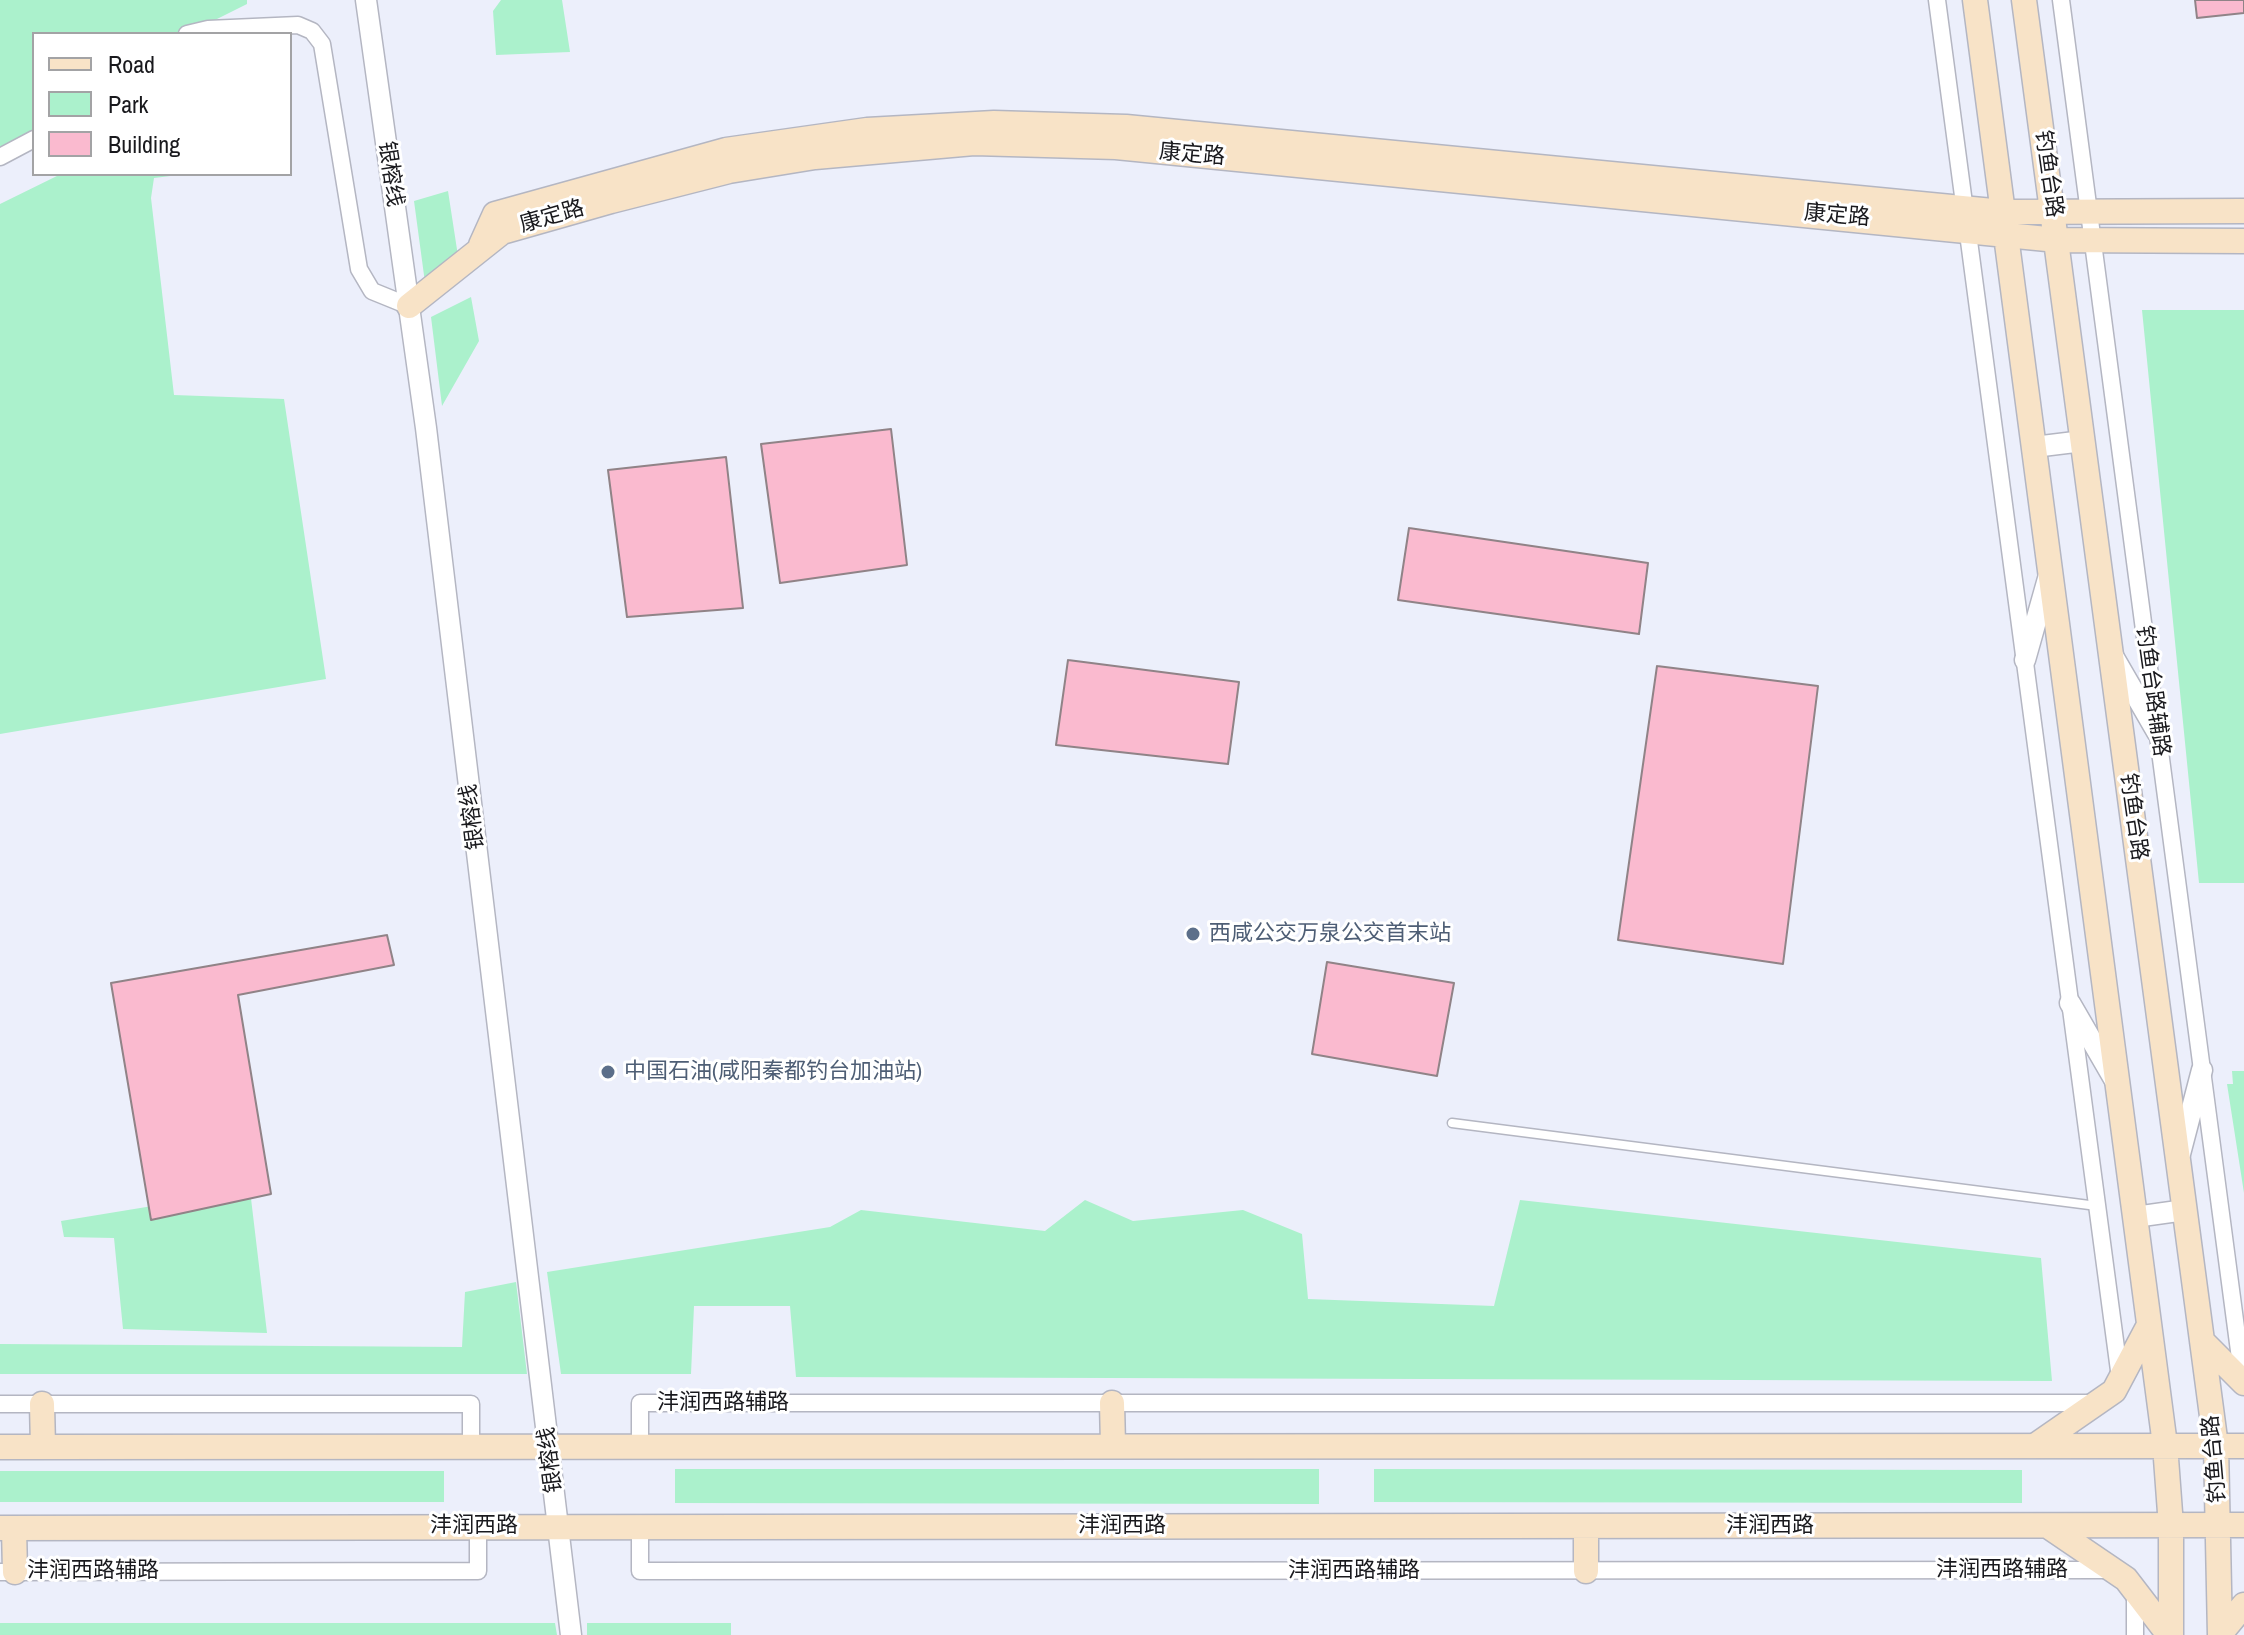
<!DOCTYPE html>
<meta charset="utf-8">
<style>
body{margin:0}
#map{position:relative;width:2244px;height:1635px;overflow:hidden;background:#eceffb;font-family:"Archivo Narrow",sans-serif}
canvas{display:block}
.legend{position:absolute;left:32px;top:32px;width:260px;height:144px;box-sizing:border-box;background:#fff;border:2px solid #a3a3a5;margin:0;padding:10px 14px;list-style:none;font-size:24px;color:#19191d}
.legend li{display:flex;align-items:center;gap:16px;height:40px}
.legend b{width:40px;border:2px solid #a3a3a5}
</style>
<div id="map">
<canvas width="2244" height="1635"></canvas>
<ul class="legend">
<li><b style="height:10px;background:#f8e3c7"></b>Road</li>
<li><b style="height:22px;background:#abf1cc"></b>Park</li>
<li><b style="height:22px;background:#fabacf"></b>Building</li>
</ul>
</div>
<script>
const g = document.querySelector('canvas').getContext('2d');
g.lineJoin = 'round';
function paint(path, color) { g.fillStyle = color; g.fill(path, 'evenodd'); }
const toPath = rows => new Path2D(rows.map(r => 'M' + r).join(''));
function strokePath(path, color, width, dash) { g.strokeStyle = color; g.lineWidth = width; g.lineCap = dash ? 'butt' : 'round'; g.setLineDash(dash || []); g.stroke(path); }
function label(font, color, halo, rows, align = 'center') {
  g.font = font + ' "Archivo Narrow","Noto Sans SC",sans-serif'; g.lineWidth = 6; g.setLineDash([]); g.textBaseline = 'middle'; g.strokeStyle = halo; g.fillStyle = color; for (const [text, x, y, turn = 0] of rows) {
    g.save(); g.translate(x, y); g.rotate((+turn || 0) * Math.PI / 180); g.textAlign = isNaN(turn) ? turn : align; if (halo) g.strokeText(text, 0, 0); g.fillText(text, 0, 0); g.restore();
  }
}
paint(toPath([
 [0,0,247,0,247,4,187,34,34,34,34,139,0,157],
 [501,0,562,0,570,52,496,55,493,11],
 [61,174,187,174,154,178,151,198,174,395,284,399,326,679,0,734,0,204],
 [448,191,460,269,426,290,414,201],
 [471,297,479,341,442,406,431,317],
 [2142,310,2244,310,2244,883,2199,883],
 [2232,1071,2244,1071,2244,1193,2227,1084,2233,1084],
 [250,1190,267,1333,123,1329,114,1238,64,1237,61,1221],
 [1085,1200,1133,1221,1243,1210,1302,1234,1308,1299,1494,1306,1520,1200,2041,1258,2052,1381,796,1377,790,1306,694,1306,691,1374,561,1374,547,1272,830,1227,861,1210,1045,1231],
 [516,1282,527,1374,0,1374,0,1344,462,1347,465,1292],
 [675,1469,1319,1469,1319,1504,675,1503],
 [1374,1469,2022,1470,2022,1503,1374,1502],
 [0,1471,444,1471,444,1502,0,1502],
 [0,1623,555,1623,557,1635,0,1635],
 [587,1623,731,1623,731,1635,587,1635]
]), '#abf1cc');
const building = toPath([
 [2195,0,2244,0,2244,13,2197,18,2195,0],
 [891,429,907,565,780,583,761,444,891,429],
 [726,457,743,608,627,617,608,470,726,457],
 [1409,528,1648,563,1639,634,1398,600,1409,528],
 [1068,660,1239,682,1228,764,1056,745,1068,660],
 [1657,666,1818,686,1783,964,1618,940,1657,666],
 [387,935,394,965,238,995,271,1194,151,1220,111,983,387,935],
 [1327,962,1454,983,1437,1076,1312,1054,1327,962]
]);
paint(building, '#fabacf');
strokePath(building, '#908387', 2);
const service = toPath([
 [1452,1123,2097,1206]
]);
const minor = toPath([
 [1937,0,2120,1378],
 [2061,0,2243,1381],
 [187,34,208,29,298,25,312,31,322,44,359,269,372,291,409,306],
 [0,157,34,139],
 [0,1404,471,1404,471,1446],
 [640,1446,640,1403,2095,1403],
 [640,1526,640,1571,2113,1570],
 [0,1572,478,1571,478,1526],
 [2135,1592,2135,1635]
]);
const tertiary = toPath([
 [366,0,426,428,571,1635],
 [2034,447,2083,441],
 [2113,656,2157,732],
 [2025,660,2049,575],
 [2070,1003,2114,1079],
 [2180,1154,2202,1070],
 [2135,1217,2185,1210]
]);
const secondary = toPath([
 [1975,0,2165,1445,2171,1526,2171,1635],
 [2024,0,2216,1446,2220,1635],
 [481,245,495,214,726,150,867,130,994,123,1126,127,2003,212,2244,211],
 [409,306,502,232,611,201,729,171,815,157,974,143,1116,147,2057,240,2244,241],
 [2202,1341,2244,1383],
 [1112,1403,1113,1445],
 [42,1404,43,1447],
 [2036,1445,2114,1391,2149,1325],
 [0,1447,2244,1446],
 [1586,1526,1586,1571],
 [2048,1526,2126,1579,2169,1635],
 [0,1528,2244,1525],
 [14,1528,15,1572],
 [2220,1634,2244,1605]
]);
strokePath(service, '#b4b6c2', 11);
strokePath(minor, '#b4b6c2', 19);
strokePath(tertiary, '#b4b6c2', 23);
strokePath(secondary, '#b4b6c2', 27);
strokePath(service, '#fff', 8);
strokePath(minor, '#fff', 16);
strokePath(tertiary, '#fff', 20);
strokePath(secondary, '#f8e3c7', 24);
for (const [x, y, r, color] of [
 [1193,934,8,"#5c6f8a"],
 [608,1072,8,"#5c6f8a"]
]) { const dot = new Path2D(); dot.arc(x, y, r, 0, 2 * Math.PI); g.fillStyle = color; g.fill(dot); strokePath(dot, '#fff', 3); }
label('22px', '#19191d', '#fff', [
 ["康定路",1192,155,5],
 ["银榕线",390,174,82],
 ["钓鱼台路",2048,174,82],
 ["康定路",1837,216,5],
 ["康定路",552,217,-16],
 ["钓鱼台路辅路",2152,691,82],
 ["银榕线",473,817,-97],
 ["钓鱼台路",2133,817,82],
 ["沣润西路辅路",723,1403],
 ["钓鱼台路",2215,1459,-95],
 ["银榕线",551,1460,-97],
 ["沣润西路",474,1526],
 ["沣润西路",1122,1526],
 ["沣润西路",1770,1526],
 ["沣润西路辅路",2002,1570],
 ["沣润西路辅路",93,1571],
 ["沣润西路辅路",1354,1571]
]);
label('22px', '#4e5e75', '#fff', [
 ["西咸公交万泉公交首末站",1209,934],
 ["中国石油(咸阳秦都钓台加油站)",624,1072]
], 'left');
</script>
